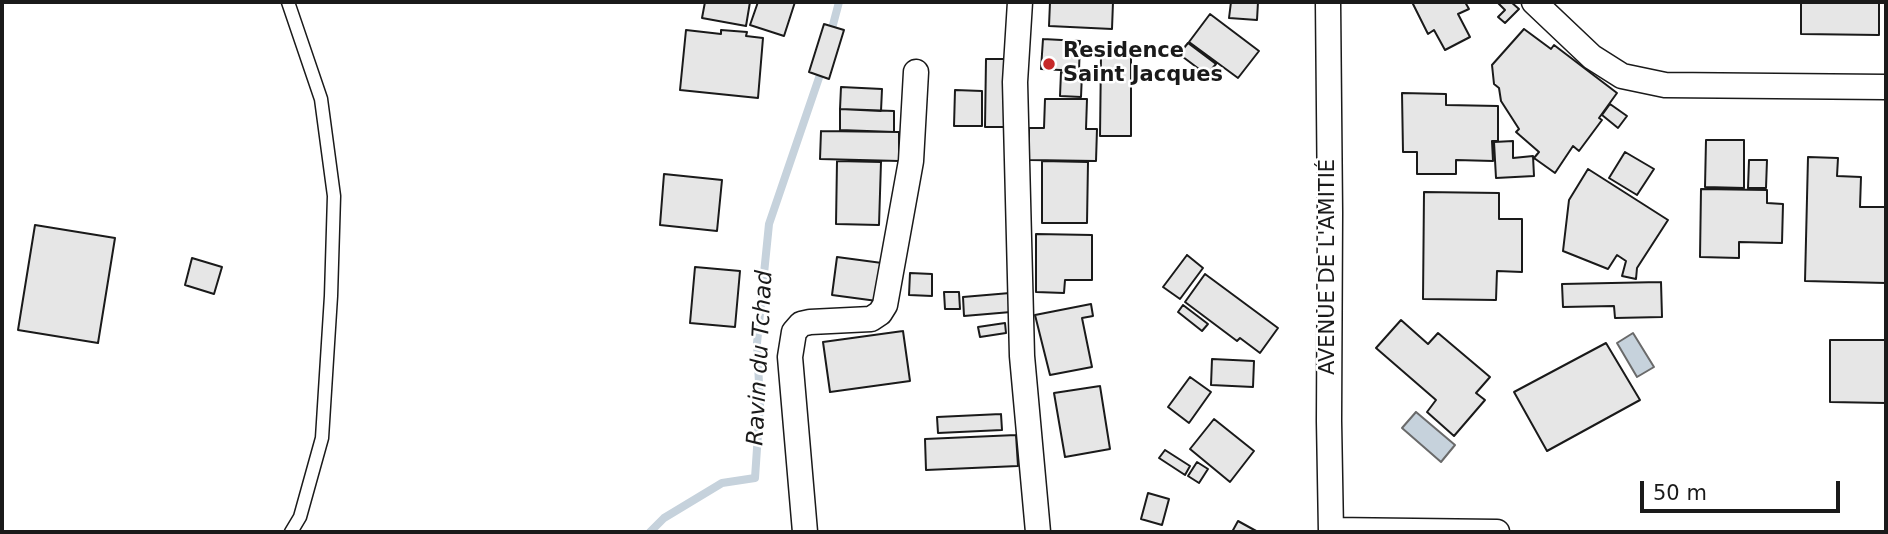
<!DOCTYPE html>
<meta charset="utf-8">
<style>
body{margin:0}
#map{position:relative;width:1888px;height:534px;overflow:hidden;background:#fff;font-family:"DejaVu Sans",sans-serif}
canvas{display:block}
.frame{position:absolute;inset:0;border:4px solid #1a1a1a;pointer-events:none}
.scale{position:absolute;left:1640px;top:481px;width:200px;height:32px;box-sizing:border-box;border:4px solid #1a1a1a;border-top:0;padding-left:9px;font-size:21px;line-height:24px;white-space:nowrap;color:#1a1a1a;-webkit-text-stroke:5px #fff;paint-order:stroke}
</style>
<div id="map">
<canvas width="1888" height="534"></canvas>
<div class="frame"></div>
<div class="scale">50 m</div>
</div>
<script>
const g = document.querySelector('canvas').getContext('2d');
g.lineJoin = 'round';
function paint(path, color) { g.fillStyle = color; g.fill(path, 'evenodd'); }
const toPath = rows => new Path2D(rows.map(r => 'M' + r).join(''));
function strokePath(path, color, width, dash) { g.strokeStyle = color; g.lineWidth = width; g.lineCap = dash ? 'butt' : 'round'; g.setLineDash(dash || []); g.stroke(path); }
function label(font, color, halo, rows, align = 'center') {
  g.font = font + ' "DejaVu Sans",sans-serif'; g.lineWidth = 5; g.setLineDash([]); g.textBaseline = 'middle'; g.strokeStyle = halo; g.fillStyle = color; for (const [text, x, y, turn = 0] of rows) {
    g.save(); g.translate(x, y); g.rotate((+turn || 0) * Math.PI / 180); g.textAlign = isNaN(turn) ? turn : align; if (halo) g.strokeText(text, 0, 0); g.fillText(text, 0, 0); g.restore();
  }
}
const water = toPath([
 [1633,333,1654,367,1637,377,1617,343,1633,333],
 [1416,412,1455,445,1441,462,1402,428,1416,412]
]);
paint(water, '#c6d2dc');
strokePath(water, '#6a6a6a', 2);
strokePath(toPath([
 [830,36,839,2],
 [650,532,664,518,722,483,755,478,760,404,757,343,769,224,823,66]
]), '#c6d2dc', 8);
const building = toPath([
 [705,2,750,2,746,26,702,18,705,2],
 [758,2,795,2,784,36,750,25,758,2],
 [1050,2,1113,2,1112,29,1049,26,1050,2],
 [1231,2,1258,2,1257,20,1229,18,1231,2],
 [1412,2,1465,2,1469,9,1458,14,1470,37,1445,50,1434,30,1428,34,1412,2],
 [1497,2,1511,2,1519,9,1505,23,1498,17,1505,10,1497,2],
 [1801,2,1879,2,1879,35,1801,34,1801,2],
 [1210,14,1259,51,1238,78,1189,42,1210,14],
 [824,24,844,30,829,79,809,72,824,24],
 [1524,29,1551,49,1554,45,1617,93,1599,118,1602,120,1579,151,1573,146,1555,173,1534,158,1539,152,1516,132,1519,129,1501,101,1499,88,1494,84,1492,65,1524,29],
 [686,30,721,34,721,30,747,32,746,36,763,38,758,98,680,90,686,30],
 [1043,39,1080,41,1079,71,1041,69,1043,39],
 [1188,43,1216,64,1207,75,1179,54,1188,43],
 [1101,55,1131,56,1131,136,1100,136,1101,55],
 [986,59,1005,59,1004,127,985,127,986,59],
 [1061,72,1082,73,1081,97,1060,96,1061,72],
 [841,87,882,89,881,111,840,109,841,87],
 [955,90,982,91,982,126,954,126,955,90],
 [1402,93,1446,94,1446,105,1498,106,1498,141,1492,141,1493,161,1456,160,1456,174,1417,174,1417,152,1403,152,1402,93],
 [1045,99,1087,99,1086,129,1097,129,1096,161,1029,160,1029,128,1044,128,1045,99],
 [1610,104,1627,116,1618,128,1602,115,1610,104],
 [840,109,894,111,894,132,840,130,840,109],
 [821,131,899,132,899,161,820,159,821,131],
 [1706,140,1744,140,1744,188,1705,187,1706,140],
 [1513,141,1513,158,1533,156,1534,176,1496,178,1494,142,1513,141],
 [1625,152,1654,169,1637,195,1609,178,1625,152],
 [1808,157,1838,158,1837,176,1861,177,1860,207,1886,207,1886,283,1805,281,1808,157],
 [1749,160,1767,160,1766,188,1748,188,1749,160],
 [837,161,881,162,879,225,836,224,837,161],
 [1042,161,1088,162,1087,223,1042,223,1042,161],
 [1588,169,1668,220,1637,268,1636,279,1622,276,1626,261,1617,255,1608,269,1563,251,1569,200,1588,169],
 [664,174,722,180,717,231,660,225,664,174],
 [1701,189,1767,190,1767,203,1783,204,1782,243,1739,242,1739,258,1700,257,1701,189],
 [1424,192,1499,193,1499,219,1522,219,1522,272,1497,271,1496,300,1423,299,1424,192],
 [35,225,115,238,98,343,18,330,35,225],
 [1036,234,1092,235,1092,280,1065,280,1064,293,1036,292,1036,234],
 [1187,255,1203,268,1180,299,1163,287,1187,255],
 [837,257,882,263,877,301,832,295,837,257],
 [192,258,222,267,214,294,185,285,192,258],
 [695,267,740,271,735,327,690,323,695,267],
 [910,273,932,274,932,296,909,295,910,273],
 [1205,274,1278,328,1260,353,1240,338,1237,341,1185,302,1205,274],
 [1661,282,1662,317,1615,318,1614,306,1563,307,1562,284,1661,282],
 [944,292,959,292,960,309,945,309,944,292],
 [1010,293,1011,312,964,316,963,297,1010,293],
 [1091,304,1093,316,1082,318,1092,367,1050,375,1035,315,1091,304],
 [1183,305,1208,324,1202,331,1178,312,1183,305],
 [1401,320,1428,344,1438,333,1490,377,1476,393,1485,400,1454,436,1427,412,1436,400,1376,348,1401,320],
 [1005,323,1006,333,980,337,978,327,1005,323],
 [903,331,910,381,830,392,823,342,903,331],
 [1830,340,1886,340,1886,403,1830,402,1830,340],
 [1606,343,1640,400,1547,451,1514,392,1606,343],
 [1212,359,1254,361,1253,387,1211,385,1212,359],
 [1190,377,1211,392,1189,423,1168,407,1190,377],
 [1100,386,1110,449,1065,457,1054,393,1100,386],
 [1001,414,1002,430,938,433,937,417,1001,414],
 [1214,419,1254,451,1230,482,1190,449,1214,419],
 [1016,435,1018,466,926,470,925,439,1016,435],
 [1165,450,1190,466,1185,475,1159,458,1165,450],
 [1197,462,1208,469,1199,483,1188,476,1197,462],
 [1148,493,1169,499,1162,525,1141,519,1148,493],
 [1238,521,1258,532,1232,532,1238,521]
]);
paint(building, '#e6e6e6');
strokePath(building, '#1a1a1a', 2);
const lane = toPath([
 [288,2,321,99,334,196,331,296,322,438,300,517,291,532]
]);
const street = toPath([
 [1020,2,1015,82,1022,356,1038,532],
 [1328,2,1330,213,1329,421,1331,532],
 [1534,2,1592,57,1622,76,1665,85,1886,87],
 [1332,530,1497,532],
 [805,532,790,357,794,332,801,324,810,322,871,319,880,313,885,305,911,161,916,72]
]);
strokePath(lane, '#1a1a1a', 15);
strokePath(street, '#1a1a1a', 27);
strokePath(lane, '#fff', 12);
strokePath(street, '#fff', 24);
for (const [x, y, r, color] of [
 [1049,64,7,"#c62828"]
]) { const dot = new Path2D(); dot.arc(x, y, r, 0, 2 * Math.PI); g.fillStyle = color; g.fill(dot); strokePath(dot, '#fff', 2.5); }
label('bold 21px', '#1a1a1a', '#fff', [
 ["Residence",1063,52],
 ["Saint Jacques",1063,76]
], 'left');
label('21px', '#1a1a1a', '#fff', [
 ["AVENUE DE L'AMITIÉ",1329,267,-90]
]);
label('italic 23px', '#1a1a1a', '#fff', [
 ["Ravin du Tchad",761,358,-87]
]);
</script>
